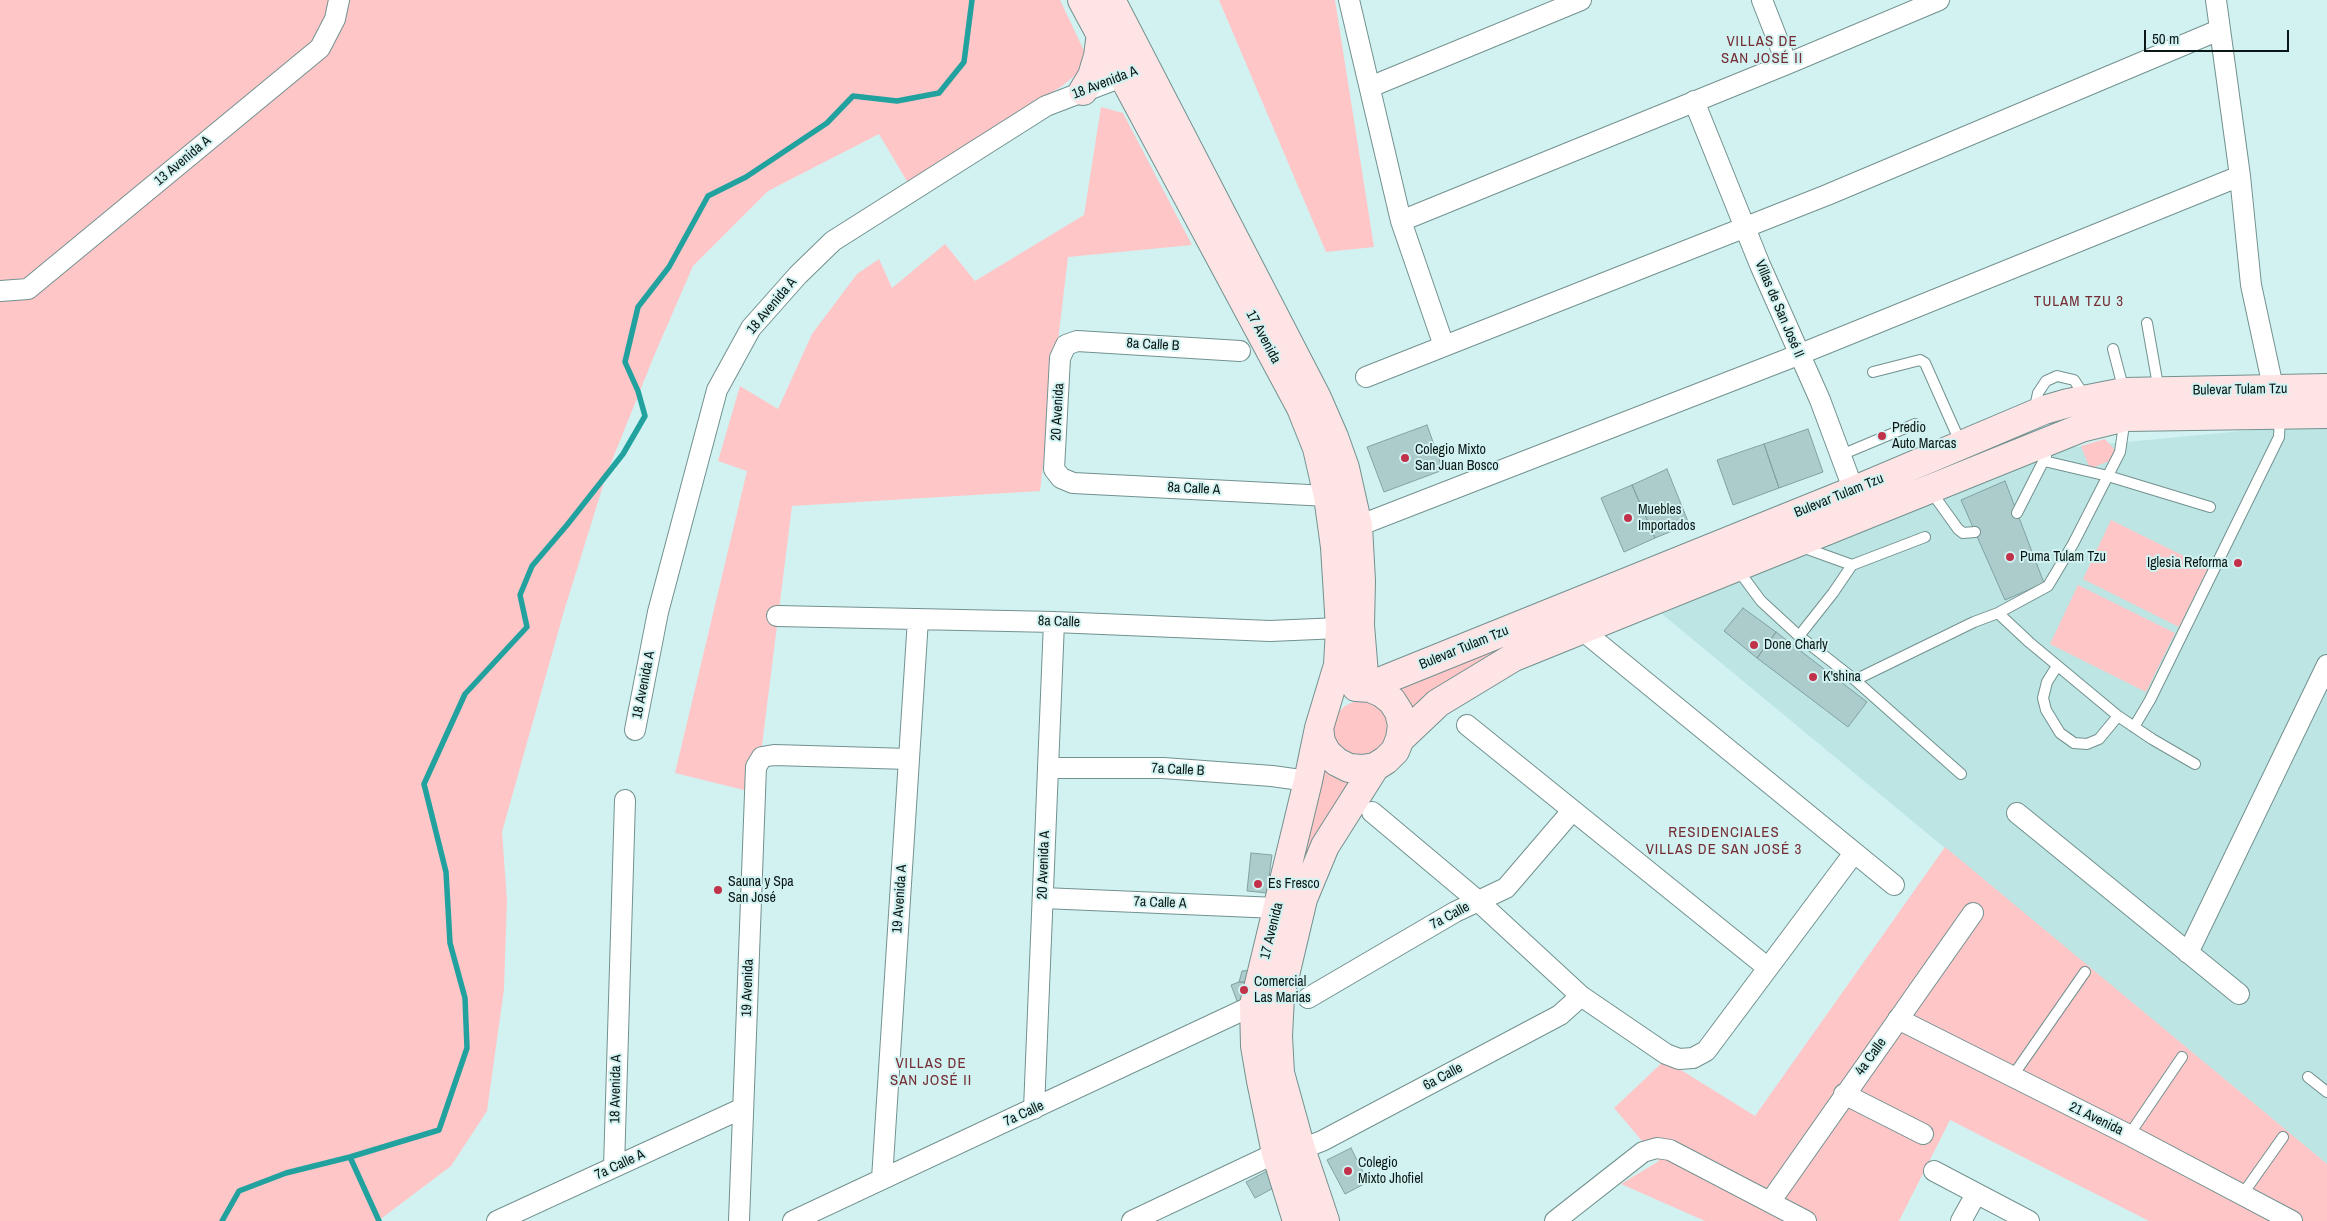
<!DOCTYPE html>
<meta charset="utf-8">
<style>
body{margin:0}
#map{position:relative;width:2327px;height:1221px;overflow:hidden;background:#d1f2f1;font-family:"Archivo Narrow",sans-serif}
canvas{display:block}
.scale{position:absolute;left:2144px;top:30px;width:145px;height:22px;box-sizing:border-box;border:2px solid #0b1716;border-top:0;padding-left:6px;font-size:15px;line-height:18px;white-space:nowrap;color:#0b1716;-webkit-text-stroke:4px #d1f2f1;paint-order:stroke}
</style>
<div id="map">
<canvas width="2327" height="1221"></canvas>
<div class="scale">50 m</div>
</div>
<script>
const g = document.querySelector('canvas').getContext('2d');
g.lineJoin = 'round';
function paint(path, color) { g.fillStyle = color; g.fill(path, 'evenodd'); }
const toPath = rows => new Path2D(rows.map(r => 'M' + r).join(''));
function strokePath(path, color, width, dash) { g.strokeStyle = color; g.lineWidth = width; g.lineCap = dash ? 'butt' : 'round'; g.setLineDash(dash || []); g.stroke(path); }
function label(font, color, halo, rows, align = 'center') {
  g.font = font + ' "Archivo Narrow",sans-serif'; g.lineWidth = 4; g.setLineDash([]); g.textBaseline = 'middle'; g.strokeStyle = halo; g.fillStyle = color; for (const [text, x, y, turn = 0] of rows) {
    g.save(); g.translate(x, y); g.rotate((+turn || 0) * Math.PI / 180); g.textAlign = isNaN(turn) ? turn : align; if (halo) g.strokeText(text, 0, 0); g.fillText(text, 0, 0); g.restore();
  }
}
paint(toPath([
 [2327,423,2327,1164,1662,614,2052,449]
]), '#bce5e3');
paint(toPath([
 [0,0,1060,0,1087,57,1077,74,1062,86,908,183,879,134,768,191,693,266,654,356,607,473,564,611,502,832,507,900,504,989,487,1111,451,1166,378,1221,0,1221],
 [1219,0,1335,0,1374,247,1326,252],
 [1101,107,1123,113,1192,245,1068,257,1040,491,792,506,756,793,675,773,747,471,718,461,740,386,778,409,812,334,857,274,879,259,892,288,945,244,975,281,1084,215],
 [2105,439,2114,449,2114,455,2109,461,2090,469,2081,446],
 [2111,520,2208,568,2179,627,2083,579],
 [2078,585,2175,633,2146,692,2050,644],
 [1535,626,1406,724,1385,690],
 '1333 729a28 28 0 1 1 56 0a28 28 0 1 1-56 0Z',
 [1322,752,1359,775,1289,900],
 [1945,847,2327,1164,2327,1221,2149,1221,1950,1120,1899,1221,1705,1221,1621,1184,1659,1161,1614,1108,1665,1060,1755,1116]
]), '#ffc6c8');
strokePath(toPath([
 [350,1157,379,1221],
 [222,1221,239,1191,286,1173,350,1157,439,1130,467,1048,465,998,450,943,446,872,424,784,465,694,527,627,520,595,532,566,567,525,623,454,645,416,638,391,625,362,638,307,669,267,708,196,746,177,827,123,853,96,897,101,939,93,964,62,972,0]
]), '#22a29f', 5.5);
const building = toPath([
 [1427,425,1443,470,1384,492,1367,447,1427,425],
 [1808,429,1823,472,1779,488,1764,444,1808,429],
 [1764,444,1779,488,1733,505,1717,460,1764,444],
 [1667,469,1689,524,1655,538,1632,485,1667,469],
 [2005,481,2044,583,2005,600,1961,500,2005,481],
 [1632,485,1655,538,1624,552,1601,498,1632,485],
 [1743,608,1776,632,1757,658,1724,631,1743,608],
 [1776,632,1867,702,1848,727,1757,658,1776,632],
 [1251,853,1272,855,1267,893,1247,891,1251,853],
 [1254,970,1254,982,1239,982,1242,971,1254,970],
 [1239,982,1254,982,1255,996,1237,1001,1231,985,1239,982],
 [1351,1148,1368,1182,1345,1194,1327,1160,1351,1148],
 [1269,1170,1277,1186,1255,1198,1246,1182,1269,1170]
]);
paint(building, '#accccb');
strokePath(building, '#82a2a0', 1);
const lane = toPath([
 [2147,323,2159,391],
 [2113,349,2124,391],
 [1873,372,1920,360,1925,363,1961,444],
 [2034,412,2038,393,2046,381,2057,376,2074,380,2086,398],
 [1841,455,1915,424],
 [2044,461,2108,476,2210,507],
 [1930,490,1958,529,1963,533,1975,532],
 [2017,513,2046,456],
 [1802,547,1852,565],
 [1735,571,1744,578,1761,601,1799,636,1855,680,1961,774],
 [1998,613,2029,642,2118,716,2152,739,2195,764],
 [1799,636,1833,593,1852,565,1925,537],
 [2057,666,2047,682,2043,698,2046,710,2060,733,2074,743,2087,744,2099,739,2118,716],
 [1855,680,1974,622,1998,613,2048,586,2073,544,2120,452,2125,418],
 [2134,727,2150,700,2279,437,2280,415],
 [2012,1077,2085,972],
 [2308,1077,2327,1092],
 [2129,1135,2182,1057],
 [2242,1195,2283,1137]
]);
const street = toPath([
 [1349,0,1401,221,1444,346],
 [1762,0,1787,64],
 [2216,0,2240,176,2251,285,2276,401],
 [1370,87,1581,0],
 [1694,101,1760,265,1820,400,1858,502],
 [1401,221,1787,64,1939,0],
 [0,291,28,289,320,48,335,19,339,0],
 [1240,351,1077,341,1066,345,1060,358,1054,469,1061,478,1073,483,1328,496],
 [1366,377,1827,195,2219,30],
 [1358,526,1798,355,2240,176],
 [777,616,1054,622,1270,631,1340,628],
 [1582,630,1894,885],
 [1467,725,1768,968],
 [635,730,658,612,717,390,751,328,798,275,833,241,1046,106,1135,72],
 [1048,768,1163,768,1272,776,1308,781],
 [1372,812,1478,901,1581,996,1666,1054,1679,1059,1693,1058,1706,1051,1854,853],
 [2017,813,2239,994],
 [1043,898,1277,908],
 [2188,953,2327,665],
 [1308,998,1455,912,1506,888,1572,811],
 [1898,1019,2129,1135,2292,1221],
 [1844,1094,1923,1134],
 [1034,1109,1054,622],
 [1301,1149,1322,1141,1560,1015,1581,996],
 [614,1167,625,800],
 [1934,1171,2029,1221],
 [882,1179,918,619],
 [1770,1202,1973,913],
 [497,1221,743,1108],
 [739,1221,756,767,762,757,774,755,909,759],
 [793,1221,1254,1005],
 [1132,1221,1276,1153],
 [1555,1221,1643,1152,1657,1148,1670,1150,1806,1221],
 [1961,1221,1976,1194]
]);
const secondary = toPath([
 [1082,0,1301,408,1317,448,1328,496,1335,547,1340,628,1338,665,1319,728,1308,781,1254,1005,1255,1046,1261,1081,1276,1153,1297,1221],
 [1111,0,1317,398,1334,437,1345,468,1358,526,1361,581,1360,625,1365,687],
 [1083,91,1092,76,1098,56,1101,33],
 [1370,688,1384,680,1855,490,2044,410,2068,403,2124,392,2327,388],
 [1319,728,1321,742,1327,753,1337,762,1349,768,1362,769,1375,767,1386,760,1395,751,1400,739,1402,725,1399,712,1392,701,1382,693,1370,688,1356,687],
 [1400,739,1438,703,1514,657,2081,428,2126,417,2327,414],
 [1325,1221,1301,1149,1280,1073,1278,1036,1280,996,1303,899,1325,846,1375,767]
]);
strokePath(lane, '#72918f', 12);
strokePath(street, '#72918f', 22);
strokePath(secondary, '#72918f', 30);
strokePath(lane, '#fff', 10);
strokePath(street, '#fff', 20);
strokePath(secondary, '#ffe4e5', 28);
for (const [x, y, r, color] of [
 [1882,436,5,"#c2314a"],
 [1405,458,5,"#c2314a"],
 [1628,518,5,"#c2314a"],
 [2010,557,5,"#c2314a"],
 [2238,563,5,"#c2314a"],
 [1754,645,5,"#c2314a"],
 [1813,677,5,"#c2314a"],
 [1258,884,5,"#c2314a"],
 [718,890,5,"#c2314a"],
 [1244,990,5,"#c2314a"],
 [1348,1171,5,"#c2314a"]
]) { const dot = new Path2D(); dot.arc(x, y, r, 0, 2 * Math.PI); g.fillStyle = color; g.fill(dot); strokePath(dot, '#d1f2f1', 2); }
label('14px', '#0b1716', '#d1f2f1', [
 ["18 Avenida A",1105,83,-21],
 ["13 Avenida A",183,161,-40],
 ["18 Avenida A",772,306,-50],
 ["Villas de San José II",1779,309,67],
 ["17 Avenida",1263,337,62],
 ["8a Calle B",1153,345,3],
 ["Bulevar Tulam Tzu",2240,390,-1],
 ["20 Avenida",1058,412,-87],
 ["8a Calle A",1194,489,3],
 ["Bulevar Tulam Tzu",1839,496,-22],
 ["8a Calle",1059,622,2],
 ["Bulevar Tulam Tzu",1464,648,-22],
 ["18 Avenida A",644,685,-79],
 ["7a Calle B",1178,770,3],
 ["20 Avenida A",1044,865,-88],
 ["19 Avenida A",900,899,-86],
 ["7a Calle A",1160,903,2],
 ["7a Calle",1450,916,-28],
 ["17 Avenida",1272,931,-76],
 ["19 Avenida",748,988,-88],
 ["4a Calle",1871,1057,-54],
 ["6a Calle",1443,1077,-28],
 ["18 Avenida A",616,1089,-89],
 ["7a Calle",1024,1114,-25],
 ["21 Avenida",2096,1119,26],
 ["7a Calle A",620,1165,-25]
]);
label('14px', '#0b1716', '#d1f2f1', [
 ["Predio",1892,428],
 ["Auto Marcas",1892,444],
 ["Colegio Mixto",1415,450],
 ["San Juan Bosco",1415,466],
 ["Muebles",1638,510],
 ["Importados",1638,526],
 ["Puma Tulam Tzu",2020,557],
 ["Iglesia Reforma",2228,563,"right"],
 ["Done Charly",1764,645],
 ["K'shina",1823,677],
 ["Sauna y Spa",728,882],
 ["San José",728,898],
 ["Es Fresco",1268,884],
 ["Comercial",1254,982],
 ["Las Marias",1254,998],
 ["Colegio",1358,1163],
 ["Mixto Jhofiel",1358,1179]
], 'left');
g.letterSpacing = '1px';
label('15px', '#752e35', '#d1f2f1', [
 ["VILLAS DE",1762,42],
 ["SAN JOSÉ II",1762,59],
 ["TULAM TZU 3",2079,302],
 ["RESIDENCIALES",1724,833],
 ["VILLAS DE SAN JOSÉ 3",1724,850],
 ["VILLAS DE",931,1064],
 ["SAN JOSÉ II",931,1081]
]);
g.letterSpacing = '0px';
</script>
